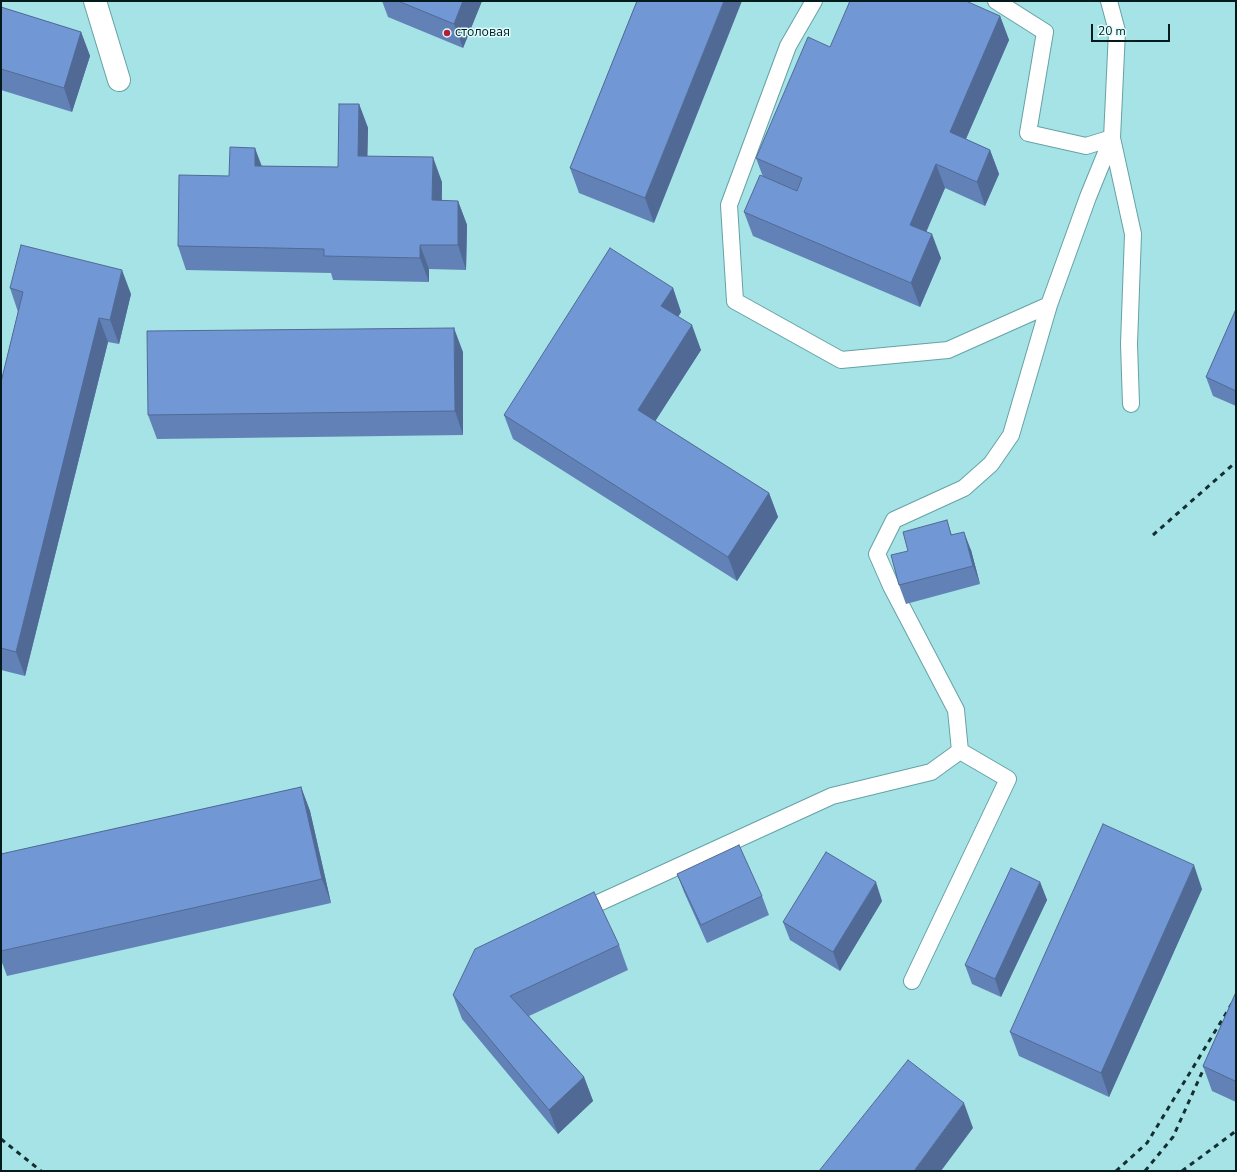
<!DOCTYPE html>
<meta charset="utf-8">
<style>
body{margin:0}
#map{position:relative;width:1237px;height:1172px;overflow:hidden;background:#a5e3e6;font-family:"Nunito Sans",sans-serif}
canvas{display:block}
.frame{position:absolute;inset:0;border:2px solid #031b1c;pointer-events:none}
.scale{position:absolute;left:1091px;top:24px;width:79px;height:18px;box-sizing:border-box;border:2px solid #031b1c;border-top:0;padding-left:5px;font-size:12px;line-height:14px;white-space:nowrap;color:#031b1c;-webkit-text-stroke:3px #dffdff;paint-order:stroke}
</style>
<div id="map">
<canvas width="1237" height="1172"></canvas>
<div class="frame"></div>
<div class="scale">20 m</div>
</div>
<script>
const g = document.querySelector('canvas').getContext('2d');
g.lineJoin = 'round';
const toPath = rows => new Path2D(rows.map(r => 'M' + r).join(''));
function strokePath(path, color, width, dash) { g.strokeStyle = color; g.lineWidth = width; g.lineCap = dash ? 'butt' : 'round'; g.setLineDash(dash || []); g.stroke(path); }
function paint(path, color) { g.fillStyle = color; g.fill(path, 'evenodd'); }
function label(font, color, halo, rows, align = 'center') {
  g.font = font + ' "Nunito Sans",sans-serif'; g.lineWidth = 3; g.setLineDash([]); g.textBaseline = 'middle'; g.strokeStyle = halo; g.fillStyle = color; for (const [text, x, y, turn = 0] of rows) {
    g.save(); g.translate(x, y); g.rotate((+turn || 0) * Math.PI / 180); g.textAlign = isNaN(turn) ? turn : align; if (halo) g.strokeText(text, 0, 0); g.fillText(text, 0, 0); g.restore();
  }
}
const lane = toPath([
 [814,1,788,46,729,205,735,301,841,360,948,350,1049,305],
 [996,1,1045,32,1028,133,1086,146,1112,138,1133,234,1129,344,1131,404],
 [594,905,832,796,931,772,960,751,956,710,891,586,877,554,894,520,964,488,991,464,1011,435,1049,305,1088,197,1112,138,1117,31,1109,1],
 [912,981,1008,779,960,751]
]);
const street = toPath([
 [95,1,119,80]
]);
strokePath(lane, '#66a2a5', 18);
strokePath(street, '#66a2a5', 24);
strokePath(lane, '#fff', 16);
strokePath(street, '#fff', 22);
strokePath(toPath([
 [1153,535,1236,462],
 [1,1139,41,1171],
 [1116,1171,1147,1143,1236,997],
 [1145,1171,1173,1137,1208,1059],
 [1182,1171,1236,1131]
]), '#142f31', 3, [5, 5]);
paint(toPath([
 [382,1,482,1,463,48,388,17],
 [637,1,654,223,579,193,570,168],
 [1,7,81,32,90,56,72,112,1,90],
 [1000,16,1009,40,966,139,990,150,999,174,985,206,945,188,926,231,941,258,920,307,753,236,744,212,763,177,756,158,830,47],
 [359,104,368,128,367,157,442,182,442,201,458,201,467,225,466,270,429,269,429,282,333,280,331,273,186,270,178,246,229,176,262,166,338,167],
 [10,288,131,294,119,344,108,342,25,676,1,670,1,382,18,312],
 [673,288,681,312,678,317,701,350,655,421,769,493,778,517,737,581,513,439,504,415],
 [1236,309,1236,406,1213,396,1206,377],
 [463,352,463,435,157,439,148,415],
 [952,535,971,550,980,584,906,604,899,585,908,551],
 [301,787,310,811,331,903,7,976,1,960,1,854],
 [677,874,762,896,769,915,707,943,684,892],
 [1040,882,1047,900,1001,997,972,984,965,965],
 [1202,889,1109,1097,1019,1056,1010,1032],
 [882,901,840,971,790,940,783,922],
 [619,945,628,970,529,1016,584,1077,593,1101,558,1134,462,1019,453,995],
 [1236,992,1236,1102,1212,1091,1203,1066]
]), '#6282b7');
paint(toPath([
 [463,1,482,1,463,48,454,24],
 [724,1,742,1,654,223,645,198],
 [1000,16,1009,40,958,157,950,132],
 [81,32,90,56,72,112,64,88],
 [359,104,368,128,367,181,358,156],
 [255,148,264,172,255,166],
 [990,150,999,174,985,206,977,182],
 [433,157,442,182,441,225,432,200],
 [936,164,945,188,919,249,910,225],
 [458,201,467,225,466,270,458,245],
 [932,234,941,258,920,307,911,283],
 [420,245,429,269,429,282,420,258],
 [122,270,131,294,119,344,110,320],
 [673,288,681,312,670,330,661,306],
 [99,318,108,342,25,676,16,652],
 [692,325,701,350,647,434,638,410],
 [454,328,463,352,463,435,455,411],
 [769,493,778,517,737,581,728,557],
 [947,520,953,539,951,535],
 [964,532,971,550,980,584,973,566],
 [301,787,310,811,331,903,322,879],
 [1194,865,1202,889,1109,1097,1101,1073],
 [876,882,882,901,840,971,833,952],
 [1040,882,1047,900,1001,997,995,979],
 [584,1077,593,1101,558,1134,549,1110],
 [964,1103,973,1128,941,1171,914,1171]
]), '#506a95');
const building = toPath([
 [398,1,463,1,454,24,398,1],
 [637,1,724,1,645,198,570,168,637,1],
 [850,1,966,1,1000,16,950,132,990,150,977,182,936,164,910,225,932,234,911,283,744,212,760,175,797,191,802,178,756,158,808,37,830,47,850,1],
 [1,7,81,32,64,88,1,69,1,7],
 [339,104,359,104,358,156,433,157,432,200,458,201,458,245,420,245,420,258,324,256,324,249,178,246,179,175,229,176,230,147,255,148,255,166,338,167,339,104],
 [21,245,122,270,110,320,99,318,16,652,1,648,1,382,23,292,10,288,21,245],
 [610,248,673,288,661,306,692,325,638,410,769,493,728,557,504,415,610,248],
 [1236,309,1236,391,1206,377,1236,309],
 [454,328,455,411,148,415,147,331,454,328],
 [947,520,951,535,964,532,973,566,899,585,891,555,908,551,903,532,947,520],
 [301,787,322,879,1,951,1,854,301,787],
 [1103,824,1194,865,1101,1073,1010,1032,1103,824],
 [739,845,762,896,701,925,677,874,739,845],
 [826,852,876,882,833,952,783,922,826,852],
 [1011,868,1040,882,995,979,965,965,1011,868],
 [594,892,619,945,510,996,584,1077,549,1110,453,995,475,949,594,892],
 [1236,992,1236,1080,1235,1081,1203,1066,1236,992],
 [908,1060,964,1103,914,1171,819,1171,908,1060]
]);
paint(building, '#7297d5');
strokePath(building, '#506a95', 1);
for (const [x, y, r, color] of [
 [447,33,4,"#b32035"]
]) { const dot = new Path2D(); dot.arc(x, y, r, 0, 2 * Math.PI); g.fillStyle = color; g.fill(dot); strokePath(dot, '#dffdff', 1.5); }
label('13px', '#031b1c', '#dffdff', [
 ["столовая",455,33]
], 'left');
</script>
